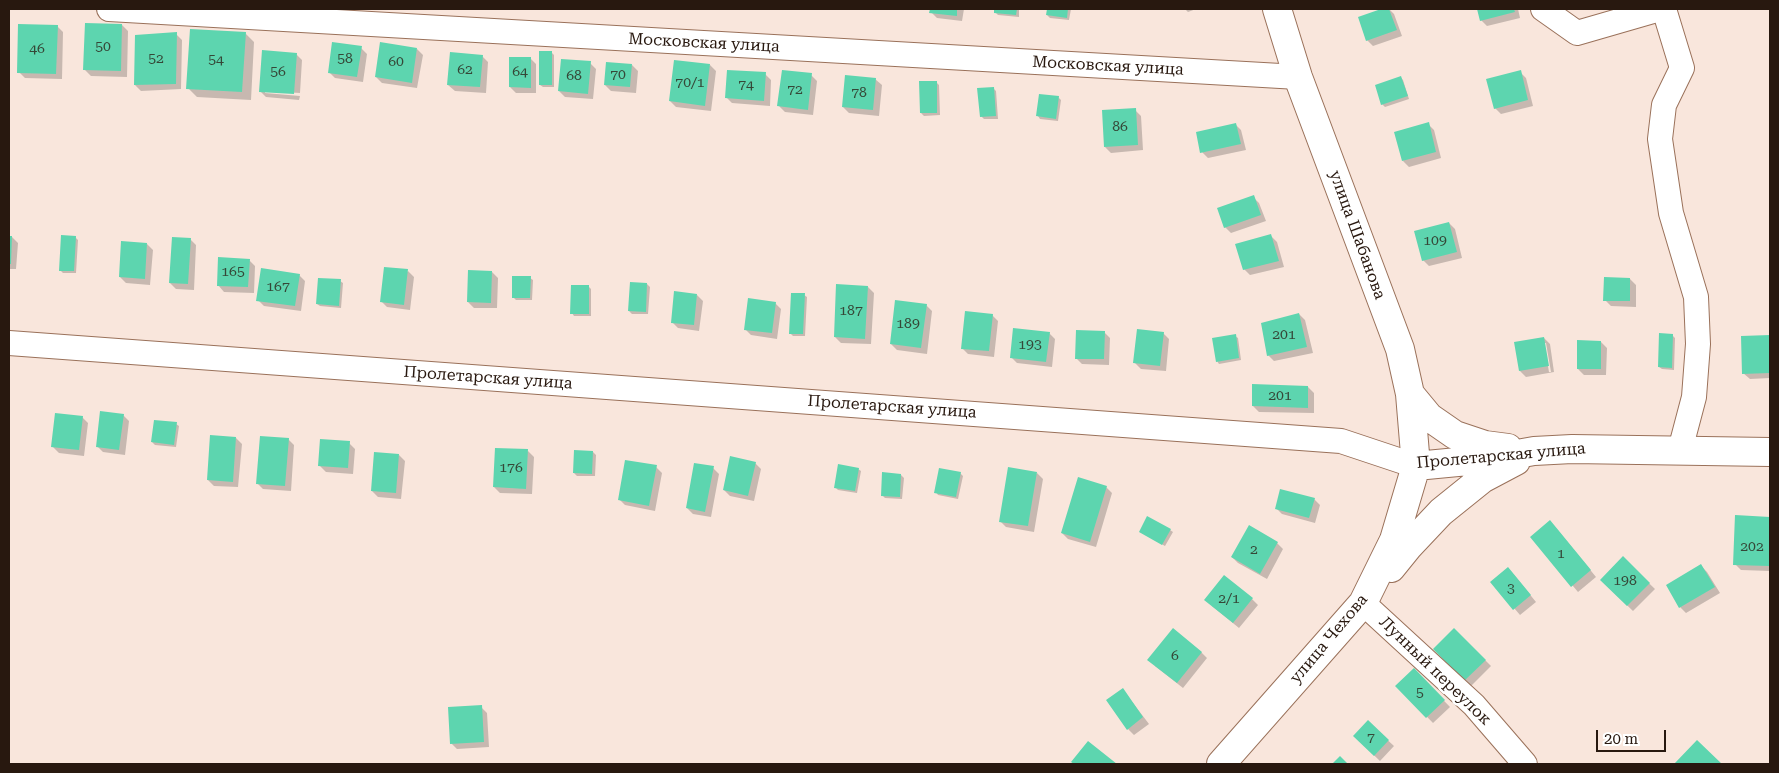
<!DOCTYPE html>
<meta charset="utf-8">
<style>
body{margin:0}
#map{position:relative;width:1779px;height:773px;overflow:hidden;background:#f9e6dc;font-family:"Roboto Serif",serif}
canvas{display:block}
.frame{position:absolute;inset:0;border:10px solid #28180f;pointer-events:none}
.scale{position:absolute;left:1596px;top:730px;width:70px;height:22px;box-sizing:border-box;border:2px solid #28180f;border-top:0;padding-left:6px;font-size:15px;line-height:18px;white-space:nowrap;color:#28180f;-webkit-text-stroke:4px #fff;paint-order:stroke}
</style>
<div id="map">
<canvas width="1779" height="773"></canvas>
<div class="frame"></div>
<div class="scale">20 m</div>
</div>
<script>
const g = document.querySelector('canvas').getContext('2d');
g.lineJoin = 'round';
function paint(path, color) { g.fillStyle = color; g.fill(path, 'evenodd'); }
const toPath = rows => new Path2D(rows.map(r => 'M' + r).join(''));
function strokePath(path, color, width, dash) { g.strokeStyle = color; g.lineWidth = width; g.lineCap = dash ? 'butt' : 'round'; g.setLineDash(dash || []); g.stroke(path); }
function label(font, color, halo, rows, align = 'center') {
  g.font = font + ' "Roboto Serif",serif'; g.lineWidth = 5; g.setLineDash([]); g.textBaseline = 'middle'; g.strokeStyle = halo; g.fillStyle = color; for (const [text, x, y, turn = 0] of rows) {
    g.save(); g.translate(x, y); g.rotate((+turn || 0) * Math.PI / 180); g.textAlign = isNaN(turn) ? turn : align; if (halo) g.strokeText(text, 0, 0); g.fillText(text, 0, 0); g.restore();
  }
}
paint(toPath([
 [931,9,964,9,962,21,937,18,931,12],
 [996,9,1019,9,1019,17,998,15,995,12],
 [1048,9,1071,9,1069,20,1050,18,1047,15],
 [1185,9,1196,9,1188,12],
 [1385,9,1389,9,1394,14,1402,36,1373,46,1367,40,1360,18],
 [1478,9,1518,9,1520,18,1487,26,1481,20],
 [122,25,128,31,127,77,91,76,85,70],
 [57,26,63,32,62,79,25,78,19,72],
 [245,33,254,42,251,100,197,97,188,88],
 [176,34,182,40,181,89,141,91,135,85],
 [361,48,367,54,363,82,335,78,329,72],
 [417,49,423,55,417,88,382,83,376,77],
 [552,53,554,55,554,87,543,87,540,85],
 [296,54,302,60,300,93,265,91,265,93,300,96,299,100,266,97,260,91],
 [482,56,488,62,486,93,455,91,448,85],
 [530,58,536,64,536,93,516,93,510,87],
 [590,63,596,69,593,99,565,97,559,91],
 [632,65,638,71,636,93,611,91,605,85],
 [710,65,716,71,711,111,676,107,670,101],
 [1520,72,1526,78,1533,106,1501,114,1495,108],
 [765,74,771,80,770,106,732,103,726,97],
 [811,75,817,81,813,115,785,112,779,106],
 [1401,78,1403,80,1409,99,1385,107,1382,104],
 [875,79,882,85,879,116,849,113,843,107],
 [936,82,939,85,940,115,924,116,921,113],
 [993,88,996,91,998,119,984,119,981,116],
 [1058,97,1061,100,1058,121,1040,119,1038,116],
 [1135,110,1141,116,1143,150,1111,153,1105,147],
 [1235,124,1241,130,1246,150,1208,158,1202,152],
 [1428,124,1434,130,1441,158,1409,167,1403,161],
 [1253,197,1259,203,1266,221,1231,233,1225,227],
 [1449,223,1455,229,1462,258,1429,266,1423,260],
 [1271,236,1277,242,1284,267,1250,275,1244,269],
 [9,237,12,237,18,243,16,269,9,269],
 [75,237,78,240,76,273,63,273,60,270],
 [190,239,196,245,194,290,176,289,170,283],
 [147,244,153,250,150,285,126,283,120,277],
 [249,260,255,266,254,293,224,292,218,285],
 [408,271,414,277,410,310,387,307,381,301],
 [492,272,498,278,497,308,474,308,468,302],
 [299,275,305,281,301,311,264,306,258,300],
 [530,278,533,280,532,300,516,300,513,297],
 [1630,279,1636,285,1636,307,1611,306,1605,300],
 [340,281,343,283,341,308,320,306,317,304],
 [647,284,650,287,648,314,632,314,629,311],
 [589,287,591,289,591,316,574,316,572,313],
 [868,287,874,293,871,344,841,343,835,337],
 [697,295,703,301,699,331,678,328,672,322],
 [804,295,807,297,805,336,793,336,790,333],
 [775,303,781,309,777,339,751,335,745,329],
 [926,305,932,311,927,354,897,350,891,344],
 [1299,314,1305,320,1313,353,1274,361,1268,355],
 [992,315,998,321,994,357,968,354,962,348],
 [1104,332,1110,338,1109,365,1082,364,1076,358],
 [1049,333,1055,339,1052,367,1017,363,1011,357],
 [1163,333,1169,339,1166,371,1141,369,1135,363],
 [1672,335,1675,338,1674,370,1662,369,1659,367],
 [1235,336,1238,338,1241,360,1219,364,1217,361],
 [1770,336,1770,378,1750,379,1743,373,1742,338],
 [1544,338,1550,344,1554,372,1526,377,1520,371,1515,343],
 [1544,343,1546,343,1551,372,1549,372],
 [1601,342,1607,348,1606,375,1584,375,1578,369],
 [1308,387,1314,393,1314,413,1259,412,1253,406],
 [123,415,129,421,125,455,103,452,97,446],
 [82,417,88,423,84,456,59,453,53,447],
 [176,424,179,426,176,447,155,445,152,442],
 [236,438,242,444,238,487,214,486,208,480],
 [288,439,294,445,291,491,263,489,257,483],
 [349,443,355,449,353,474,326,472,320,466],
 [528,451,534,457,532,494,500,493,494,487],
 [593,452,596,455,595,476,577,476,574,473],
 [399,455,405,461,401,499,378,497,372,491],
 [755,463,761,469,754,501,730,496,724,490],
 [656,467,662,473,655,511,625,505,619,499],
 [713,468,719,474,711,517,693,514,687,508],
 [858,469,861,471,857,493,838,490,835,487],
 [960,473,963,476,958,499,938,495,936,492],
 [1037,473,1043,479,1034,532,1006,527,1000,521],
 [901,475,904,478,902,499,885,498,882,495],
 [1106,487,1112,493,1096,547,1068,539,1062,533],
 [1314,499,1320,505,1315,523,1282,514,1276,508],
 [1736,517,1770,518,1770,571,1741,570,1735,564],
 [1249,527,1277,543,1283,549,1267,579,1238,563,1232,557],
 [1556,528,1596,577,1578,592,1532,537],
 [1170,530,1173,532,1165,546,1140,532],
 [1623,558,1655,589,1633,611,1601,580],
 [1701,566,1707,572,1720,593,1686,613,1680,607,1668,586],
 [1514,575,1536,602,1520,615,1492,582],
 [1252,599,1258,605,1239,628,1212,606],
 [1454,629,1491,666,1471,686,1434,649],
 [1201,652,1207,658,1183,688,1155,666],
 [1414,670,1450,707,1433,723,1397,686],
 [1123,690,1149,724,1134,735,1128,729],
 [481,707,487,713,489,747,457,749,451,743],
 [1368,722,1394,746,1380,761,1354,736]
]), '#0003');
paint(toPath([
 [930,9,957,9,957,16,929,13],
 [994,9,1017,9,1016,15,994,13],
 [1047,9,1068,9,1067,18,1046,15],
 [1381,9,1389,9,1397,30,1366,41,1358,17],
 [1477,9,1514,9,1515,12,1480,21],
 [85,23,122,24,121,71,83,70],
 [18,24,58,25,56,74,17,73],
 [190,29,246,32,242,92,186,89],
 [177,32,176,84,134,85,135,35],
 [332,42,362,46,357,77,328,73],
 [380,42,417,48,412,83,375,77],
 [262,50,297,53,294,94,259,92],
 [539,51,552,51,552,85,539,85],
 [450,52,483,55,480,87,447,85],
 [509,57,531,57,531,88,509,87],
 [561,59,591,61,588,94,558,91],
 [674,60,710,64,705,106,669,101],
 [606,62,632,64,630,87,604,85],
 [727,70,766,72,764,101,725,98],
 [782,70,812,73,808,110,777,106],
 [1521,70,1528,100,1494,109,1486,79],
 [845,75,876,78,873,110,842,107],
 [1401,76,1408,96,1381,105,1375,85],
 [919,81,937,81,937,113,920,113],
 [994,87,996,116,980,117,977,88],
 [1039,94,1059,96,1056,119,1036,116],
 [1136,108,1138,145,1104,147,1102,110],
 [1429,122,1436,152,1402,161,1394,132],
 [1236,123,1241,144,1200,153,1196,132],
 [1254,195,1261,215,1224,228,1217,208],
 [1449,222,1457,252,1422,261,1414,231],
 [1271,234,1279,261,1243,270,1235,244],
 [61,235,76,236,74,271,59,271],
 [9,236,12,236,11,264,9,264],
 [172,237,191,238,188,284,169,283],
 [121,241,147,243,145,279,119,277],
 [218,257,250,259,248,287,217,286],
 [384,267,408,269,404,305,380,302],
 [261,268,300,274,295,306,256,301],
 [468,270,492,271,491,303,467,302],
 [512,276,531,276,530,298,512,298],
 [1604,277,1630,278,1630,301,1603,301],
 [318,278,341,279,339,306,316,304],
 [630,282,647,283,646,312,628,311],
 [836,284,868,286,865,339,834,337],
 [571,285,589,285,589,314,570,314],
 [674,291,697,294,694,325,671,323],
 [791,293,805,293,803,334,789,334],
 [748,298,776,302,772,333,744,330],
 [895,300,927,304,921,348,890,344],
 [965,311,993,314,989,351,961,349],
 [1299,313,1307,347,1267,356,1261,323],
 [1013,328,1050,332,1046,362,1010,358],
 [1137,329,1164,332,1160,366,1133,363],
 [1076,330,1105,331,1104,359,1075,359],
 [1659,333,1673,334,1672,368,1658,367],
 [1236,334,1239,358,1216,362,1212,338],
 [1770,335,1770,373,1742,374,1741,336],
 [1544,337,1549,366,1519,371,1514,342],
 [1577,340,1601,341,1601,369,1577,369],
 [1252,384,1308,386,1308,408,1252,406],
 [100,411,124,414,119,450,96,447],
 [55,413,83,416,79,450,51,447],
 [154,420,177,422,174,445,151,442],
 [210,435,236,437,233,482,207,480],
 [260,436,289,438,285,486,256,484],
 [320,439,350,441,348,468,318,466],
 [495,448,528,449,526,489,493,487],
 [574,450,593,451,592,474,573,473],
 [374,452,399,454,396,493,371,491],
 [730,456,756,462,748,496,723,490],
 [625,460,657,465,649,506,618,500],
 [694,463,714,466,705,512,686,508],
 [838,464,859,468,855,491,834,488],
 [1008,467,1037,472,1028,526,999,522],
 [939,468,961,472,956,497,934,493],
 [882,472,901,474,900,497,881,496],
 [1078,477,1107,486,1090,542,1061,533],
 [1280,489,1315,498,1309,518,1275,509],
 [1735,515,1770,517,1769,566,1733,565],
 [1147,516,1171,529,1162,545,1139,532],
 [1550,520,1591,570,1571,587,1530,537],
 [1249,525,1278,542,1260,574,1231,557],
 [1623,556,1650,583,1627,606,1600,580],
 [1701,564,1715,587,1679,608,1666,585],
 [1508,567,1531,595,1513,610,1490,582],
 [1224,575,1253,598,1233,623,1204,600],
 [1173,628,1202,652,1177,683,1147,660],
 [1454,628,1486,660,1464,681,1433,649],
 [1414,668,1445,700,1426,718,1395,686],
 [1123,688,1143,717,1127,730,1106,700],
 [482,705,484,742,450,744,448,707],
 [1368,720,1389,740,1374,756,1353,736],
 [1697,740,1722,764,1674,764],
 [1088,741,1117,764,1074,764,1071,762],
 [1340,756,1348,764,1332,764]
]), '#5dd5af');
const minor = toPath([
 [109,9,1298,77],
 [1543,9,1577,33,1660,9],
 [1664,9,1682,68,1664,105,1660,139,1671,213,1696,297,1698,344,1694,397,1680,450],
 [9,343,1341,441,1416,466],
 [1363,603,1474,705,1525,764]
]);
const tertiary = toPath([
 [1410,394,1429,417,1455,435,1485,445,1508,448],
 [1416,466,1489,459,1534,451,1572,449,1770,452],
 [1391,568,1408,547,1441,512,1482,479,1516,461],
 [1221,764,1363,603,1394,540,1416,466,1410,394,1400,349,1298,77,1277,9]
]);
strokePath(minor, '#9a715a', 26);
strokePath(tertiary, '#9a715a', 30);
strokePath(minor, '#fff', 24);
strokePath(tertiary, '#fff', 28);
label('14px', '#354737', null, [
 ["50",103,47],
 ["46",37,49],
 ["52",156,59],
 ["58",345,59],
 ["54",216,60],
 ["60",396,62],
 ["62",465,70],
 ["56",278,72],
 ["64",520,72],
 ["70",618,75],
 ["68",574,76],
 ["70/1",690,83],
 ["74",746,85],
 ["72",795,90],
 ["78",859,93],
 ["86",1120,127],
 ["109",1435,241],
 ["165",233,272],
 ["167",278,287],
 ["187",851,311],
 ["189",908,324],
 ["201",1284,335],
 ["193",1030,345],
 ["201",1280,396],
 ["176",511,468],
 ["202",1752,547],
 ["2",1254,550],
 ["1",1561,554],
 ["198",1625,581],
 ["3",1511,589],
 ["2/1",1229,599],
 ["6",1175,656],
 ["5",1420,693],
 ["7",1371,738]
]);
label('16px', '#28180f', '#fff', [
 ["Московская улица",704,43,3],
 ["Московская улица",1108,66,3],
 ["улица Шабанова",1357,235,70],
 ["Пролетарская улица",488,378,4],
 ["Пролетарская улица",892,407,4],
 ["Пролетарская улица",1501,456,-5],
 ["улица Чехова",1329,639,-50],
 ["Лунный переулок",1435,671,44]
]);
</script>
